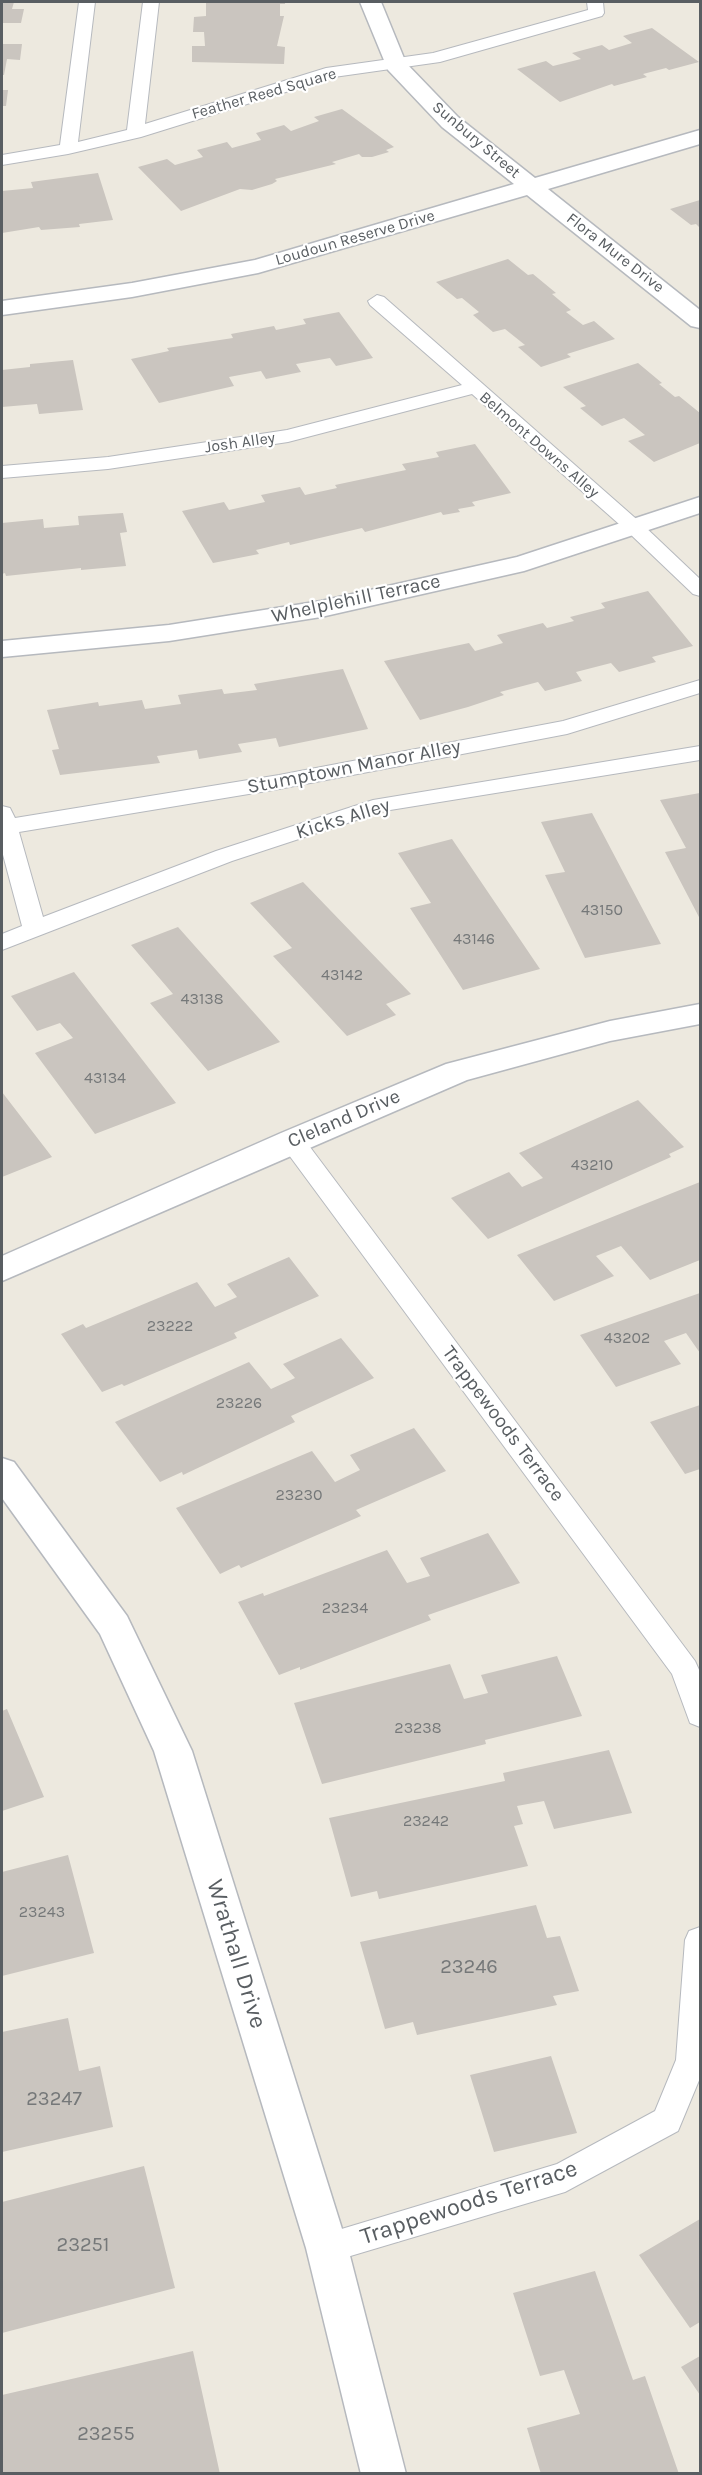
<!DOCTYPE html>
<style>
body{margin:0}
#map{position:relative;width:702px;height:2475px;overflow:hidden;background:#ede9df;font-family:Karla,sans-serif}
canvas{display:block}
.frame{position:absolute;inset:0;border:3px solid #595e62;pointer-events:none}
</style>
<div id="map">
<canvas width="702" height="2475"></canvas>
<div class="frame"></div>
</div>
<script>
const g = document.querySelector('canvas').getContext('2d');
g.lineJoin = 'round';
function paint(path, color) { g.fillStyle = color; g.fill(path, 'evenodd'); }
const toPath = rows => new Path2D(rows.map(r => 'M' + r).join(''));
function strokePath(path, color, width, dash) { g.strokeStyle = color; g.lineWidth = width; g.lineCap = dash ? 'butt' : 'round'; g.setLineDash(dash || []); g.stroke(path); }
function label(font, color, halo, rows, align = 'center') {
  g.font = font + ' Karla,sans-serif'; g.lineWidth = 4.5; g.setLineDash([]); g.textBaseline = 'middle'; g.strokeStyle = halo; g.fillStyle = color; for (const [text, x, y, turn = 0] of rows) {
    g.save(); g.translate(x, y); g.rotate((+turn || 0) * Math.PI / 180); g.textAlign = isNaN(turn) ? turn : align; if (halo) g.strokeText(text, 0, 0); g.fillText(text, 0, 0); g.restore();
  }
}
paint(toPath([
 [2,2,14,2,12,9,24,9,21,23,2,23],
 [206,2,285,2,285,4,280,4,280,16,284,16,277,46,285,47,284,64,192,62,192,46,205,46,204,32,193,32,194,17,206,16],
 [652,28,699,62,669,70,666,68,643,74,647,77,614,86,612,84,560,102,517,69,546,61,553,66,581,59,572,53,602,45,609,50,632,43,623,36],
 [2,44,22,44,20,60,7,59,4,75,2,75],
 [2,90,8,90,6,106,2,106],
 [342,109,394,147,386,150,389,152,372,157,362,157,359,154,332,162,336,164,275,179,277,181,272,184,252,190,240,189,181,211,138,167,167,159,175,165,203,157,197,150,227,142,232,148,261,140,256,133,284,125,291,131,319,121,314,117],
 [98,173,113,220,79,224,80,227,41,230,39,227,2,233,2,191,33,188,31,182],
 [700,200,700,228,696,224,691,225,670,209],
 [508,259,528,275,533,274,556,293,552,294,571,310,566,312,583,325,594,321,615,339,567,354,571,357,541,367,518,347,525,345,505,329,493,332,473,315,479,312,462,298,457,299,436,282],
 [339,312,373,358,336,366,330,358,296,364,301,372,266,379,261,371,229,377,234,386,159,403,131,359,169,351,167,348,233,338,231,334,274,326,276,330,306,324,303,319],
 [73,360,83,410,39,414,37,404,2,407,2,370,30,367,30,364],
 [638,363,662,383,659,384,675,397,679,396,700,413,700,443,654,462,628,441,645,435,624,418,602,426,580,408,586,406,563,387],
 [475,444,511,493,472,502,475,506,458,509,460,512,443,515,441,512,365,532,362,528,290,545,289,542,256,550,259,554,213,563,182,511,224,502,229,510,265,502,261,495,300,487,305,495,337,488,335,485,406,470,402,464,439,457,436,452],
 [123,513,127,532,120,533,126,566,81,570,81,568,6,576,5,573,2,574,2,523,43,519,44,528,79,525,78,516],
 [648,591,693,646,652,657,656,662,619,672,611,663,576,672,582,681,545,691,538,682,500,692,504,695,468,707,420,720,384,661,469,643,475,651,503,643,497,635,543,623,547,628,574,621,570,617,605,608,601,603],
 [343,669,368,729,279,747,276,738,238,744,242,752,199,759,197,750,157,756,160,763,60,775,52,750,59,749,47,710,98,702,99,706,142,700,145,709,181,704,178,695,222,689,224,694,257,690,254,684],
 [700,793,700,919,665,852,686,848,660,800],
 [592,813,661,944,585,958,545,875,565,872,541,822],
 [452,839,540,969,463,990,410,908,431,903,398,853],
 [303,882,411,994,386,1004,396,1015,347,1036,273,956,292,948,250,903],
 [178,927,280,1042,208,1071,150,1003,173,994,131,945],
 [74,972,176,1103,95,1134,35,1053,73,1038,60,1023,37,1031,11,996],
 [2,1092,52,1157,2,1177],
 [638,1100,684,1147,669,1154,671,1157,488,1239,451,1198,509,1172,522,1187,543,1178,519,1153],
 [700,1182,700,1260,650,1280,621,1246,596,1256,614,1276,554,1301,517,1255],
 [289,1257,319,1296,234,1333,237,1338,124,1386,122,1384,102,1392,61,1334,83,1324,86,1328,197,1282,215,1307,237,1297,227,1284],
 [700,1293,700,1353,686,1333,664,1341,681,1364,616,1387,580,1335],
 [341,1338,374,1378,291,1416,295,1422,183,1475,182,1472,160,1482,115,1422,249,1362,271,1389,295,1378,283,1364],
 [700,1405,700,1469,685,1474,650,1422],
 [414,1428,446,1471,356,1510,361,1516,241,1568,239,1565,220,1574,176,1508,312,1451,335,1482,360,1470,350,1455],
 [488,1533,520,1583,428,1615,431,1620,300,1670,300,1667,279,1675,238,1602,263,1593,264,1596,387,1550,407,1583,430,1576,420,1558],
 [557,1656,582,1716,485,1740,486,1744,322,1784,294,1703,450,1664,464,1699,488,1693,481,1675],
 [7,1709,44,1797,2,1811,2,1711],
 [609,1750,632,1813,554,1829,544,1801,517,1806,523,1824,514,1826,528,1866,379,1899,377,1891,351,1897,329,1818,505,1781,503,1773],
 [68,1855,94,1953,2,1976,2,1872],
 [536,1905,547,1938,560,1936,579,1991,553,1996,557,2005,417,2035,413,2022,385,2029,360,1942],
 [68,2018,79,2071,100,2066,113,2127,2,2152,2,2032],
 [551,2056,577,2133,494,2152,470,2075],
 [144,2166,175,2288,2,2333,2,2202],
 [700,2219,700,2322,690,2328,639,2255],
 [595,2271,633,2380,645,2376,679,2474,541,2474,527,2428,580,2414,564,2370,540,2376,513,2293],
 [193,2351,220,2474,2,2474,2,2395],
 [700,2356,700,2395,681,2367]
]), '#cac5bf');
const lane = toPath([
 [79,2,95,2,78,142,127,130,143,2,159,2,145,124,326,68,433,53,588,10,587,2,603,2,604,13,602,16,440,62,334,77,141,137,68,154,2,165,2,155,60,145,79,2],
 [377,295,384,297,642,524,700,579,700,596,693,594,628,532,472,394,288,442,108,469,2,478,2,466,108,457,287,430,462,385,370,305,368,301,377,295],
 [700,680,700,693,567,734,279,789,19,832,43,917,216,851,373,800,700,746,700,760,384,811,232,861,2,950,2,934,22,926,2,851,2,806,10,808,15,818,279,775,563,721,700,680],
 [292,1132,301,1135,695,1661,700,1672,700,1727,690,1723,672,1674,283,1147,280,1141,283,1135,292,1132],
 [700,1927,700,2078,678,2131,565,2192,327,2263,315,2259,310,2248,315,2237,557,2164,655,2111,676,2060,685,1940,689,1931,700,1927]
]);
const street = toPath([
 [360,2,381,2,406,63,458,117,535,178,700,130,700,144,548,189,700,310,700,328,691,326,527,195,258,273,132,297,2,315,2,301,132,283,255,260,514,184,442,127,388,70,360,2],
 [700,497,700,513,524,571,321,617,169,641,2,657,2,641,169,625,321,601,517,557,700,497],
 [700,1004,700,1024,610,1041,467,1080,2,1281,2,1256,281,1133,446,1064,610,1021,700,1004],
 [2,1458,14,1462,127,1616,192,1751,348,2248,406,2474,361,2474,306,2248,154,1751,100,1634,2,1498,2,1458]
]);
strokePath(lane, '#b6b9be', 2);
strokePath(street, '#b6b9be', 3);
paint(lane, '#fff');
paint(street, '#fff');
label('16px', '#595e62', '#fff', [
 ["Feather Reed Square",264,94,-16],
 ["Sunbury Street",476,140,40],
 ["Loudoun Reserve Drive",355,238,-16],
 ["Flora Mure Drive",615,253,38],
 ["Josh Alley",240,443,-8],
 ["Belmont Downs Alley",539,445,41]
]);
label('16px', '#757879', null, [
 ["43150",602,910],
 ["43146",474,939],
 ["43142",342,975],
 ["43138",202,999],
 ["43134",105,1078],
 ["43210",592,1165],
 ["23222",170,1326],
 ["43202",627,1338],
 ["23226",239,1403],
 ["23230",299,1495],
 ["23234",345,1608],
 ["23238",418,1728],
 ["23242",426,1821],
 ["23243",42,1912]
]);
label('20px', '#595e62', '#fff', [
 ["Whelplehill Terrace",356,599,-12],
 ["Stumptown Manor Alley",354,767,-11],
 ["Kicks Alley",343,819,-17],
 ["Cleland Drive",344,1119,-23],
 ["Trappewoods Terrace",503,1424,53]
]);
label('20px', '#757879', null, [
 ["23246",469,1967],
 ["23247",54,2099],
 ["23251",83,2245],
 ["23255",106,2434]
]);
label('24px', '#595e62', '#fff', [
 ["Wrathall Drive",236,1954,73],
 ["Trappewoods Terrace",469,2203,-18]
]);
</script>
